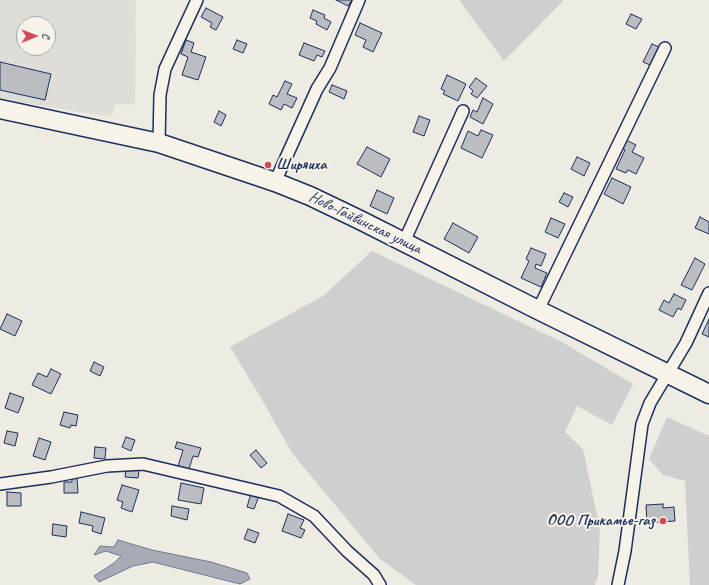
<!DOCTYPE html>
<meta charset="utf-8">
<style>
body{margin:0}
#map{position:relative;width:709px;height:585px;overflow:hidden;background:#eeebe2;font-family:Caveat,sans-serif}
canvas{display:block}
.north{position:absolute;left:16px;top:16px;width:40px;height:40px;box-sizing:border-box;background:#f7f3e8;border:1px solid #9fa5b1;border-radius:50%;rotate:89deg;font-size:11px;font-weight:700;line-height:16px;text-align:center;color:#1b2f5e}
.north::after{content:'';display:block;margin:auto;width:14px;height:18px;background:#d1495b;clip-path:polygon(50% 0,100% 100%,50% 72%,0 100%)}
</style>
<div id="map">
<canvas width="709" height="585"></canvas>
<div class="north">С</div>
</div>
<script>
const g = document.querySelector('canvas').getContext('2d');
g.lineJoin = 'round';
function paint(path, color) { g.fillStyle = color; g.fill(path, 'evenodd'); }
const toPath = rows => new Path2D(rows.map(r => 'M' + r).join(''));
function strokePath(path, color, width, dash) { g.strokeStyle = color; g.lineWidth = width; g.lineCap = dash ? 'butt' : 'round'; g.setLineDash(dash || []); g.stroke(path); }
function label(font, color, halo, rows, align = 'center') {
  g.font = font + ' Caveat,sans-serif'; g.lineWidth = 4; g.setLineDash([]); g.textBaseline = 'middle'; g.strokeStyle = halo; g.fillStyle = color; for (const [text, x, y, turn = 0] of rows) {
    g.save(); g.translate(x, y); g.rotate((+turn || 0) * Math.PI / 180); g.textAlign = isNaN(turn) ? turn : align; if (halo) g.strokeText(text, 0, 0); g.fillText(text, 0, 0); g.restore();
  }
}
paint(toPath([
 [0,0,136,0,135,104,114,105,112,117,47,107,0,98],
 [24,24,48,24,48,48,24,48]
]), '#deddd8');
paint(toPath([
 [459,0,563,0,563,1,504,61],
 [372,251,562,342,633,384,612,425,577,406,565,432,583,449,600,529,598,576,595,585,416,585,380,559,292,453,258,393,230,347,323,296],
 [667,417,709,436,709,585,690,585,685,481,663,475,649,459]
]), '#cfcfcf');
const water = toPath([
 [118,540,152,550,211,562,247,573,250,579,240,584,153,562,133,566,99,582,94,576,114,563,121,556,106,551,94,555,100,546,114,547,118,540]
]);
paint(water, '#a6abb5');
strokePath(water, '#6e7992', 1);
const building = toPath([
 [336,0,352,0,348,6,336,0],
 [206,8,223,17,216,30,210,27,212,23,201,17,206,8],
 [313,10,325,15,324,18,331,22,327,30,316,24,317,21,310,18,313,10],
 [631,14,642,19,636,29,626,24,631,14],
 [360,23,382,33,373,52,363,47,366,40,355,35,360,23],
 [186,40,194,43,191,52,206,57,198,80,182,75,188,57,181,54,186,40],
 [237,40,247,44,243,53,233,49,237,40],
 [304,43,325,51,322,57,317,55,314,61,299,55,304,43],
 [652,44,659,47,650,65,643,62,652,44],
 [0,62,51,74,45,100,0,90,0,62],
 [447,75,466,84,458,101,443,94,445,91,441,89,447,75],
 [476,78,487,86,477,98,471,94,473,91,469,87,476,78],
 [285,81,292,84,287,94,297,98,292,108,284,104,281,110,269,104,273,95,277,97,285,81],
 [332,85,347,91,344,99,329,92,332,85],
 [483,98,493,104,483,124,470,117,473,110,477,112,483,98],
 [219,111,226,115,221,126,214,122,219,111],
 [419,116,430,120,424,136,413,132,419,116],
 [481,130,493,135,482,158,461,148,468,131,478,136,481,130],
 [624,139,636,145,632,152,644,158,636,174,628,170,626,173,616,169,625,150,620,147,624,139],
 [367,147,390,159,381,177,357,164,367,147],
 [577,157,590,163,584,176,571,169,577,157],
 [612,178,631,187,623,204,604,194,612,178],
 [377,190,394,198,387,214,370,206,377,190],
 [564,193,573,197,568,207,559,202,564,193],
 [700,217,709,222,709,234,695,228,700,217],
 [551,218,565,224,558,238,545,232,551,218],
 [453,223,478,237,469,253,444,239,453,223],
 [531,248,546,254,541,266,536,264,535,268,547,273,541,287,521,278,529,261,526,259,531,248],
 [695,258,705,264,692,290,681,285,695,258],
 [674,294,686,300,681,310,678,308,673,317,659,310,664,300,669,303,674,294],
 [7,314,22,321,15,336,0,329,7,314],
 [709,319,709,337,702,334,709,319],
 [94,362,104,367,100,376,90,371,94,362],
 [51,369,61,374,51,394,32,385,38,373,47,377,51,369],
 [10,393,24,398,18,413,5,408,10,393],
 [64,412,78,415,76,426,71,425,70,428,60,425,64,412],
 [7,431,18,433,15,446,4,443,7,431],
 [126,437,135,440,131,451,122,447,126,437],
 [39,438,51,442,45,460,33,456,39,438],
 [177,442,201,448,198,457,193,456,189,469,178,466,183,450,175,448,177,442],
 [95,447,106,448,105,459,94,458,95,447],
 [256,450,267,463,261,468,250,455,256,450],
 [126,469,139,470,138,478,125,477,126,469],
 [72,478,77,478,78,493,64,493,64,482,72,482,72,478],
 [181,483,204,488,201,504,178,500,181,483],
 [122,485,139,490,132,512,121,508,123,502,117,500,122,485],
 [7,492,21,493,21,506,7,506,7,492],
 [251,493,259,496,254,509,247,507,251,493],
 [663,504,663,508,674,507,675,521,647,523,646,505,663,504],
 [172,506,189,509,187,520,171,516,172,506],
 [81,512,105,518,101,534,92,531,93,526,79,523,81,512],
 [288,514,304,520,300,528,305,530,301,538,282,531,288,514],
 [53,524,67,526,66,537,52,535,53,524],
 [248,529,259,533,255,543,244,539,248,529]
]);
paint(building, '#babdc2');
strokePath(building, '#1b2f5e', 1);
const street = toPath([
 [159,143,160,95,165,69,197,0],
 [275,182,317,89,330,68,359,0],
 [404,242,463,111],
 [538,310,665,48],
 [0,484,51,477,107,466,143,464,279,496,314,516,347,551,374,575,380,585],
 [618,585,625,551,642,424,650,403,686,343,709,293]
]);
const primary = toPath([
 [0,109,159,143,275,182,310,196,360,220,538,310,709,394]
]);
strokePath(street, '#1b2f5e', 14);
strokePath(primary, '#1b2f5e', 21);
strokePath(street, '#f7f3e8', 11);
strokePath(primary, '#f7f3e8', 18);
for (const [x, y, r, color] of [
 [268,165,4,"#d1495b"],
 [663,521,4,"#d1495b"]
]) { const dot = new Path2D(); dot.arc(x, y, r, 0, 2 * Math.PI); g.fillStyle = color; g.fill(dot); strokePath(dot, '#f7f3e8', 1.5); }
label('bold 16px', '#1b2f5e', '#f7f3e8', [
 ["Ширяиха",276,165],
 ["ООО Прикамье-газ",655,521,"right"]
], 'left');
label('16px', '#1b2f5e', '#f7f3e8', [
 ["Ново-Гайвинская улица",365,223,26]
]);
</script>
